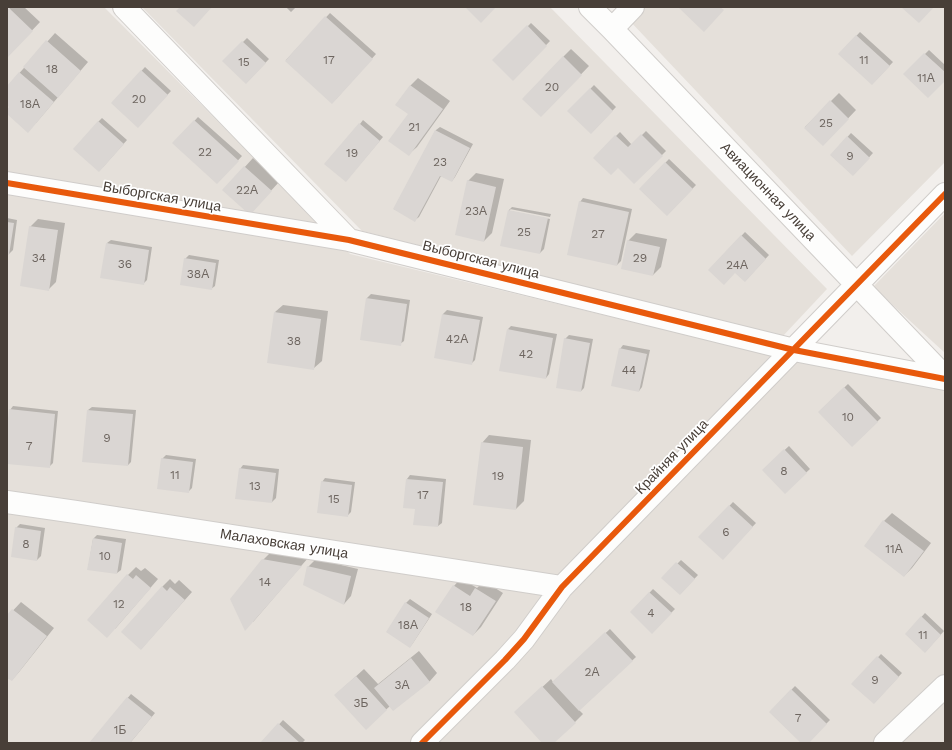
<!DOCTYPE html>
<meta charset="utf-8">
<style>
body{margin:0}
#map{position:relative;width:952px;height:750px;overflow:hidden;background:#f2efec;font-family:"Work Sans",sans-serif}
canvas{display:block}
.frame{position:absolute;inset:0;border:8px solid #483f38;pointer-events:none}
</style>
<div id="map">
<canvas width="952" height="750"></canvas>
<div class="frame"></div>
</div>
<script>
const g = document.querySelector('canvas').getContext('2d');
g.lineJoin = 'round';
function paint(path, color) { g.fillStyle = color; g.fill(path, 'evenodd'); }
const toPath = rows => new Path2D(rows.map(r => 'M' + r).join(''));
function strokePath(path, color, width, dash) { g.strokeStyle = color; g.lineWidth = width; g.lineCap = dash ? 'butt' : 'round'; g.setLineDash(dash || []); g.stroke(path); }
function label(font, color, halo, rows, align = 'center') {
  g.font = font + ' "Work Sans",sans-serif'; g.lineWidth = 3.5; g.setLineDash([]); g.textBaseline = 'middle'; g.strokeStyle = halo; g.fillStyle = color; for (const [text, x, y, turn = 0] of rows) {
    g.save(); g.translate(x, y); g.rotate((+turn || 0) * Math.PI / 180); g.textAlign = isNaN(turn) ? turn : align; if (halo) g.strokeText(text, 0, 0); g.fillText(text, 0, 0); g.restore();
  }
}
paint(toPath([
 [7,7,104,7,350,254,799,362,945,390,945,743,12,743,7,741],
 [142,7,550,7,827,289,782,337,362,231],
 [640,7,945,7,945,162,852,256,628,19],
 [945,213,945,353,873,287]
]), '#e5e0da');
paint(toPath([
 [11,7,24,7,40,22,7,57,7,11],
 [286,7,296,7,291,12],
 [330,13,376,54,336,99,286,60],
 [531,23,550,41,513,79,494,60],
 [860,32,893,62,876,80,839,54],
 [55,33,88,62,36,123,7,113,7,111,11,107,7,104,7,87],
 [247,38,269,59,246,83,224,61],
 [571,49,589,66,541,116,563,57],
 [929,50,945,65,945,79,905,74],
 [145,67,171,91,138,126,112,103],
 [418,78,450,101,417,147,409,154,409,114,410,86],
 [594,85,616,107,591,133,569,111],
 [839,93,856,110,823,145,805,127],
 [198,117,242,156,217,183,174,143],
 [102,118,127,140,103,167,98,122],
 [363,120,383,137,349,177,360,124],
 [440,127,473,144,455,177,452,181,441,176,419,217,415,220,394,209,436,130],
 [646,131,666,151,634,183,618,167,594,158,620,132,632,145],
 [851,133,873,153,853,175,831,155],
 [253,158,279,182,257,206,224,190],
 [669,159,696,185,667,215,640,189],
 [476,173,504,179,492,233,484,241,468,181],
 [583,198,632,209,621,261,617,265,580,202],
 [512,207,551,214,550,217,510,209,510,211,550,219,544,249,540,253,509,210],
 [7,218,17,220,13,250,9,254,7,253],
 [38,219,65,223,56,282,48,290,30,227],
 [745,232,769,255,745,281,735,272,709,270],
 [636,233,667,239,661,267,653,275,628,241],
 [111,240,152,247,147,280,143,284,107,243],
 [189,255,219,260,215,286,211,289,185,259],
 [371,294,410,300,404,341,400,344,361,339,367,298],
 [283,305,328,311,322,361,314,368,275,312],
 [447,310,483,317,475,360,471,364,435,357,443,314],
 [511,326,557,334,549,374,546,378,508,329],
 [569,335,593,339,584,388,581,391,565,339],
 [623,345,650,350,642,387,639,391,620,349],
 [848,384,881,418,852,446,819,412],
 [13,406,58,411,53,463,49,467,7,463,7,439,10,410],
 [92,407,136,410,131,462,128,465,88,410],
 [489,435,531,440,524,501,516,509,482,443],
 [789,446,810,469,785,492,763,470],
 [166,455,196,459,192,488,188,492,162,459],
 [243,465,279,469,276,498,272,502,240,469],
 [410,475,446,479,442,523,438,526,416,508,407,479],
 [325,478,355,482,351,512,348,515,322,482],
 [733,502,756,523,723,558,700,537],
 [892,513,931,543,912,568,904,576,884,521],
 [20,524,45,528,41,556,37,560,16,528],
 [97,535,126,539,121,570,117,573,88,569,93,539],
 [271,552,308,558,253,622,263,560],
 [316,559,358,569,351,596,344,604,308,567],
 [681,560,698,575,680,594,663,578],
 [136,567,141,571,145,568,158,579,115,629,128,575],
 [461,578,477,588,484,581,503,593,481,627,473,635,454,586],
 [170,579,175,584,179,580,192,592,141,649,162,587],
 [653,589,675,609,652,632,631,612],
 [410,599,432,614,413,643,410,647,406,603],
 [21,602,54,628,19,672,12,680,7,676,7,617],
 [925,613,944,631,925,652,906,634],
 [610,629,636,657,579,710,583,714,575,722,552,743,543,743,523,705,551,679,553,682],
 [419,651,437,673,430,681,393,710,390,706,366,728,343,688,364,669,378,684],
 [881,654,902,673,874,703,853,684],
 [795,686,830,720,807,743,802,743,770,712],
 [131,694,155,713,130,743,90,743],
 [283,720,305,740,302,743,262,743]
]), '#0003');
paint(toPath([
 [180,7,212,7,194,27,176,11],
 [465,7,496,7,481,23],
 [678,7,720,7,724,10,704,32],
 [901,7,934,7,919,23],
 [9,8,33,31,7,58,7,10],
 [325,16,373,59,332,104,285,61],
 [527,25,547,46,513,81,492,60],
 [856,35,890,66,872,85,838,54],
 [46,40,81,71,58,98,23,67],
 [242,41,266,63,246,84,222,61],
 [924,53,945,72,945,81,928,98,903,74],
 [563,56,582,75,541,117,522,99],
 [141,70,168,95,138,128,111,103],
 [19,72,54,102,28,133,7,114,7,110,9,107,7,105,7,86],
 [410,85,443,109,409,156,388,141,408,114,395,105],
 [590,88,613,111,591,134,567,111],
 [830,100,849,119,823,146,804,128],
 [194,120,239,161,217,184,172,143],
 [98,121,124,144,99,172,73,149],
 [359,123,380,141,346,182,324,164],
 [435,130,470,148,452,182,440,176,415,222,393,209],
 [641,134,663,156,634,184,618,168,611,175,593,158,615,135,628,147],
 [847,136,870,158,853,176,830,155],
 [665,162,693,189,667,216,639,189],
 [244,166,272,191,250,215,222,190],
 [467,180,496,187,484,242,455,235],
 [579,201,629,212,617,266,567,255],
 [508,210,548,218,540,254,500,246],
 [7,222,14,223,9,255,7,254],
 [29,226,58,230,49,291,20,286],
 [741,235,766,259,745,282,735,273,724,285,708,270],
 [627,240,660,247,653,276,621,269],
 [106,243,149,250,144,285,100,278],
 [184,258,216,263,212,290,180,285],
 [366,298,407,304,401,346,360,340],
 [274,312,321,319,314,370,267,363],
 [442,314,480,320,472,365,434,358],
 [507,329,553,338,546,379,499,371],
 [564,338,590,343,581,392,556,388],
 [619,348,647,354,639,392,611,386],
 [844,387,878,422,852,447,818,412],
 [9,409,55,414,50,468,7,464,7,428],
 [87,410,133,414,128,466,82,462],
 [481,442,523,447,516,510,473,505],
 [784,449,807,473,785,494,762,470],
 [161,458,193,462,189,493,157,489],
 [239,468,276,473,272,503,235,499],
 [406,479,443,482,438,527,413,525,415,509,403,508],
 [321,481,352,485,348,517,317,513],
 [729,505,753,527,723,560,698,537],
 [883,520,924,551,904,577,864,546],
 [15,527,41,531,37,561,11,557],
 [93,538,122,543,117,574,87,570],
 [262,559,302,566,245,631,230,599],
 [676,562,695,579,680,595,661,578],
 [307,566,351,576,344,605,303,585],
 [127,574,133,579,136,575,151,588,107,638,87,620],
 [453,585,470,596,475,588,496,601,473,636,435,612],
 [162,586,167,591,170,587,185,600,141,650,121,632],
 [649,592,672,613,652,634,630,612],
 [405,602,429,618,410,648,386,632],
 [12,609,47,636,12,681,7,678,7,615],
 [921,616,941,635,925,653,905,634],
 [605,632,633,661,579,711,552,682],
 [877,656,899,677,874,704,851,684],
 [411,658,430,682,393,711,374,688],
 [356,676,387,710,366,730,334,695],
 [542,686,576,723,554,743,542,743,514,712],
 [791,689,827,724,809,743,801,743,769,712],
 [127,697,152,717,130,743,89,743],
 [278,723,300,743,260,743]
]), '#dad6d3');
const minor = toPath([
 [124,7,349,240],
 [590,7,612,29,945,377],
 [612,29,633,7],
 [7,183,349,240,794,350,945,379],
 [7,502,76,512,562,587],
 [422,743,505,660,524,639,562,587,945,194],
 [885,743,945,686]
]);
strokePath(minor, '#d0cdca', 24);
strokePath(minor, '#fdfdfc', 22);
strokePath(toPath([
 [7,183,349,240,794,350,945,379],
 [422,743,505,660,524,639,562,587,945,194]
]), '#e8590c', 6);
label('12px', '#6e6660', null, [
 ["17",329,60],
 ["11",864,60],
 ["15",244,62],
 ["18",52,69],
 ["11А",926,78],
 ["20",552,87],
 ["20",139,99],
 ["18А",30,104],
 ["25",826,123],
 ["21",414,127],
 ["22",205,152],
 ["19",352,153],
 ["9",850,156],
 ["23",440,162],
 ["22А",247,190],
 ["23А",476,211],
 ["25",524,232],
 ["27",598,234],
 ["34",39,258],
 ["29",640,258],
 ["36",125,264],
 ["24А",737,265],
 ["38А",198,274],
 ["42А",457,339],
 ["38",294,341],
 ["42",526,354],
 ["44",629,370],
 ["10",848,417],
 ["9",107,438],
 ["7",29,446],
 ["8",784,471],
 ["11",175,475],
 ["19",498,476],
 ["13",255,486],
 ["17",423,495],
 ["15",334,499],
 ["6",726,532],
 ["8",26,544],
 ["11А",894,549],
 ["10",105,556],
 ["14",265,582],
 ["12",119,604],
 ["18",466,607],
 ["4",651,613],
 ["18А",408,625],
 ["11",923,635],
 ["2А",592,672],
 ["9",875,680],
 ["3А",402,685],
 ["3Б",361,703],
 ["7",798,718],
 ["1Б",120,730]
]);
label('14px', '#483f38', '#fff', [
 ["Авиационная улица",768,192,46],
 ["Выборгская улица",162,197,10],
 ["Выборгская улица",481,260,14],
 ["Крайняя улица",672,457,-46],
 ["Малаховская улица",284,544,9]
]);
</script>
